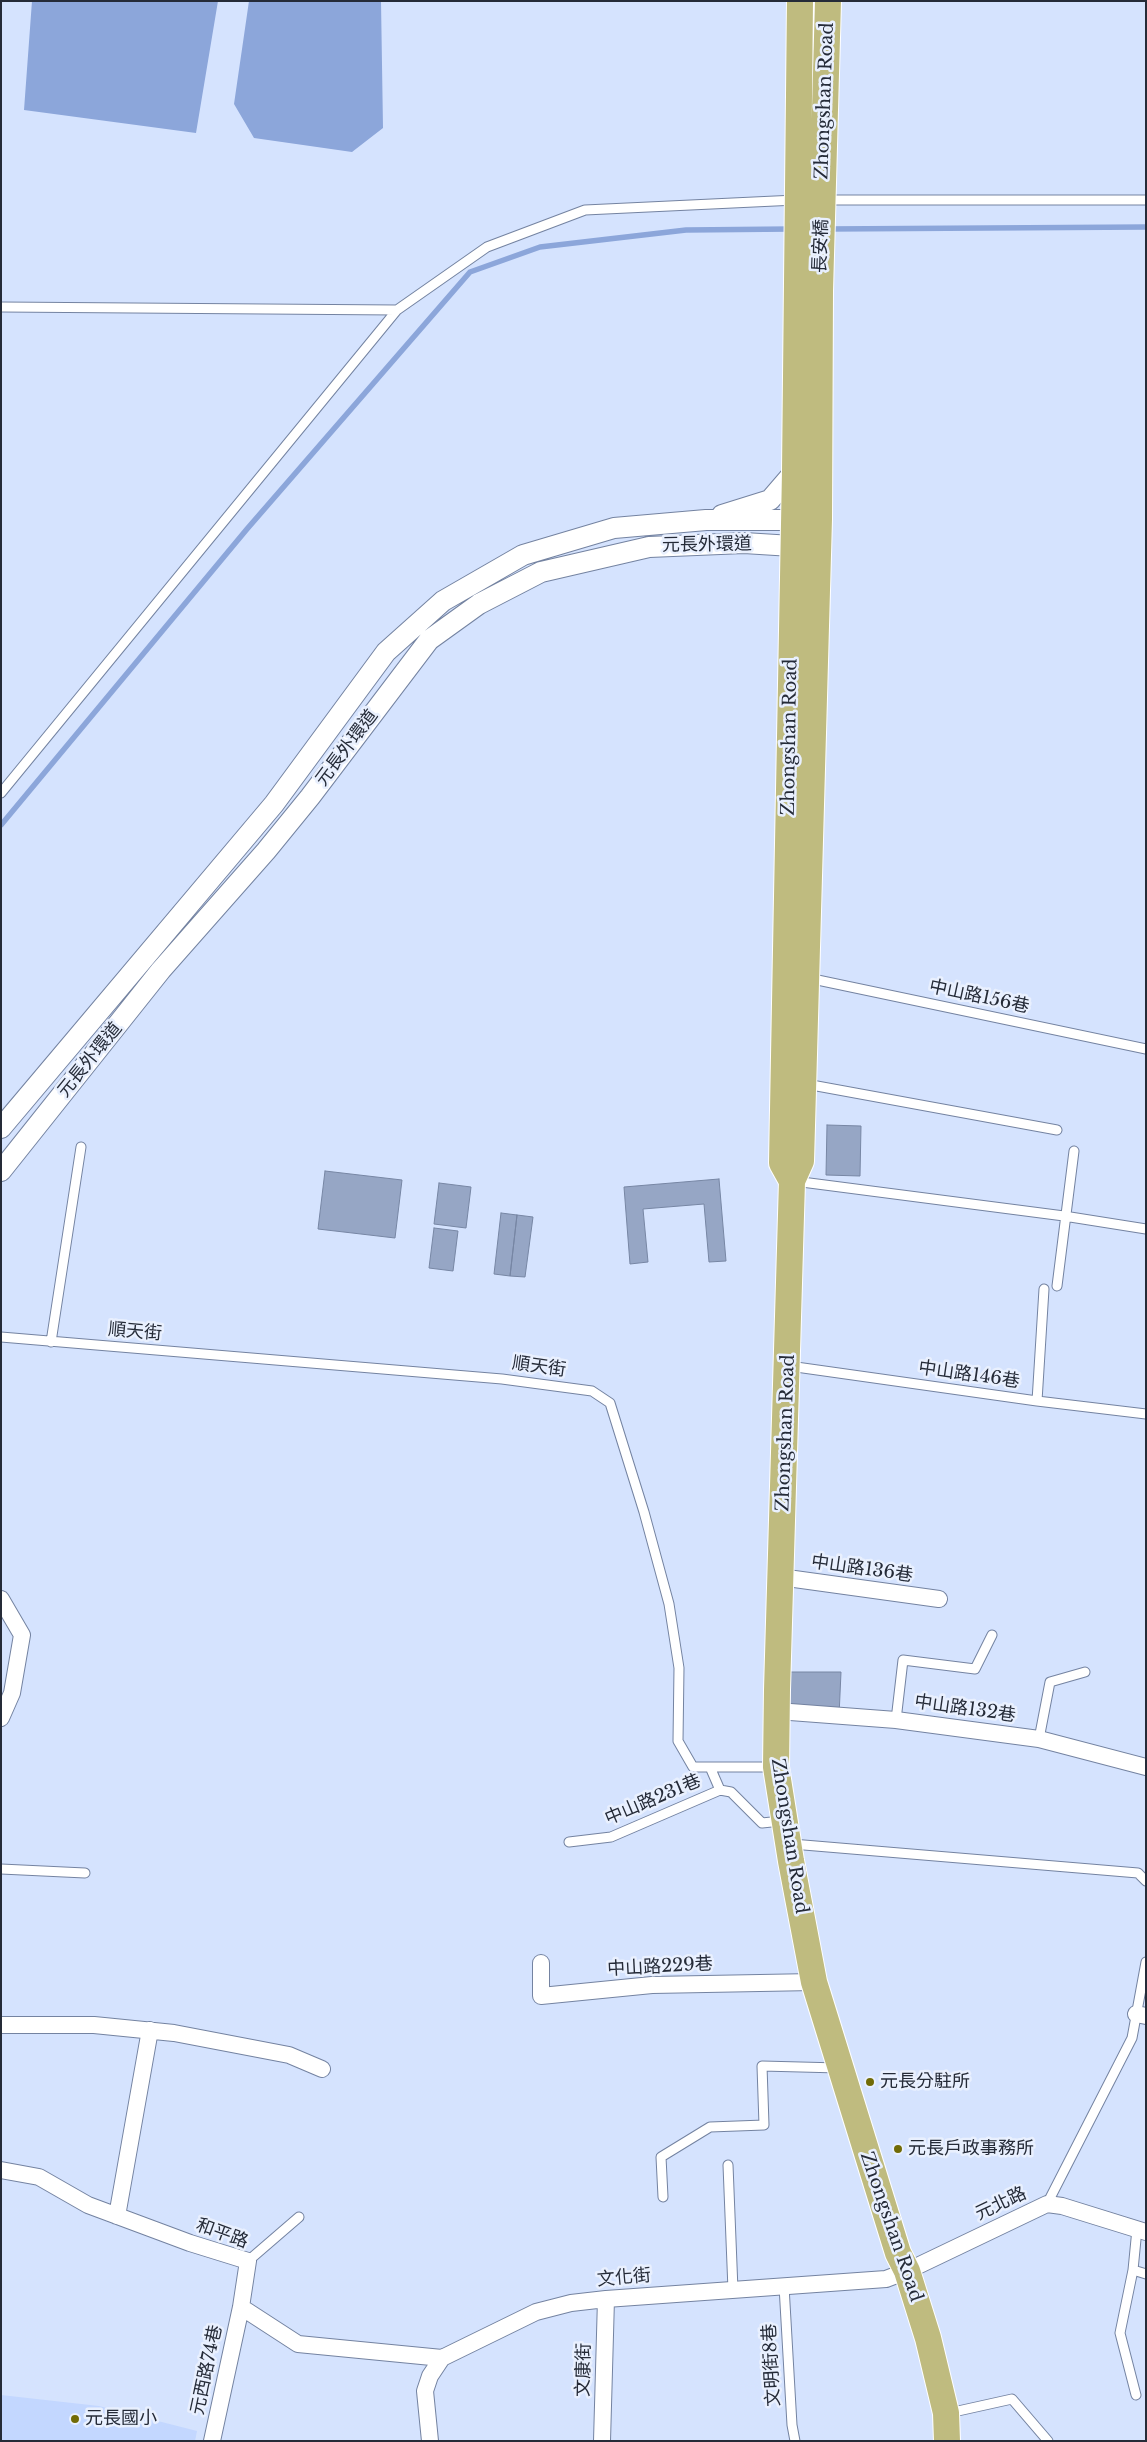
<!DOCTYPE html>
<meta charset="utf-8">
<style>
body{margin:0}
#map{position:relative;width:1147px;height:2442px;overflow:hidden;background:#d5e3fe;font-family:"Libre Baskerville",serif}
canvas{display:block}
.frame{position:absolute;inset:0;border:2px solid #252b38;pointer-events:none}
</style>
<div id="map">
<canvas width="1147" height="2442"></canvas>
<div class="frame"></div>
</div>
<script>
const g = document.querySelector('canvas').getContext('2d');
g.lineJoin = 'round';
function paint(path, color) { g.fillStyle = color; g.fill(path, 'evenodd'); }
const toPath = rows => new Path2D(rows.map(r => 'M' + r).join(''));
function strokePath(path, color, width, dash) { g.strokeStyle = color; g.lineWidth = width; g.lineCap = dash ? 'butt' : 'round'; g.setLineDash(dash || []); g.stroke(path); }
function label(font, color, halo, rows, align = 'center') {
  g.font = font + ' "Libre Baskerville","Noto Sans TC",serif'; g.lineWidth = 5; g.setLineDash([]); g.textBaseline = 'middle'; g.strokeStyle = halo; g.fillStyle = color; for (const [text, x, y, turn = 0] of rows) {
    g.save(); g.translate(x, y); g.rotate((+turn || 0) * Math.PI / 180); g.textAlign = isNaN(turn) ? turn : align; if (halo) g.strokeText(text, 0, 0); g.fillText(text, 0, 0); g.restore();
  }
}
paint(toPath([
 [1,2395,99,2406,197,2431,195,2441,1,2441]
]), '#c3d7ff');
paint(toPath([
 [32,1,218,1,196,133,24,110],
 [249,1,381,1,383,128,352,152,254,138,234,104]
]), '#8ca6da');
strokePath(toPath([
 [828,229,1146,227],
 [1,825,247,529,470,272,540,247,686,230,791,229]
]), '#8ca6da', 5.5);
const building = toPath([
 [827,1125,861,1126,860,1176,826,1175,827,1125],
 [325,1171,402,1180,395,1238,318,1229,325,1171],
 [719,1179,726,1261,709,1262,704,1204,643,1209,648,1262,630,1264,624,1187,719,1179],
 [439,1183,471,1187,466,1228,434,1224,439,1183],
 [501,1213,517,1215,510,1276,494,1274,501,1213],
 [517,1215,533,1217,525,1277,510,1276,517,1215],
 [434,1228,458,1231,453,1271,429,1268,434,1228],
 [790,1672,841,1672,839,1716,788,1705,790,1672]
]);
paint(building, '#96a6c5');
strokePath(building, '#7786a4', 1);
const service = toPath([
 [824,200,1146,200],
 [1,307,397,310],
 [1,793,397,310,487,247,585,210,796,200],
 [808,978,1146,1049],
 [806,1084,1057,1130],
 [794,1181,1064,1216,1146,1229],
 [1057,1286,1074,1151],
 [1,1337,502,1379,592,1391,610,1403,644,1512,669,1604,679,1668,678,1741,693,1767,773,1767],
 [51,1342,81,1147],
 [789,1366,1037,1401,1146,1414],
 [1037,1401,1044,1289],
 [896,1720,903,1660,975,1669,992,1635],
 [1039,1739,1050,1682,1085,1672],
 [710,1767,720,1790,731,1792,762,1823,781,1821],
 [569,1842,611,1837,720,1790],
 [792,1844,1138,1873,1146,1881],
 [1,1869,85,1873],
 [728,2165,733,2290],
 [663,2197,661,2157,710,2127,764,2125,762,2066,839,2068],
 [1047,2204,1132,2038,1146,1962],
 [248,2261,299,2217],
 [1133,2270,1137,2229],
 [784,2286,792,2425,795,2441],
 [1136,2395,1120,2333,1133,2270,1146,2274],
 [949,2413,1012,2399,1048,2441]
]);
const minor = toPath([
 [780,1577,939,1599],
 [1,1599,22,1635,12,1693,1,1718],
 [777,1711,896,1720,1039,1739,1146,1767],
 [541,1963,541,1996,652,1985,814,1982],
 [1136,2014,1146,2016],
 [1,2025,94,2025,174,2033,289,2055,322,2069],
 [1,2170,39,2177,88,2205,190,2243,248,2261,241,2307,212,2441],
 [117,2216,150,2030],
 [241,2307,298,2344,442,2358],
 [430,2441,425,2391,430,2376,442,2358,536,2312,571,2303,606,2299,886,2279,907,2271,1047,2204,1062,2206,1146,2232],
 [602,2441,606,2299]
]);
const tertiary = toPath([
 [722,515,770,500,795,471],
 [1,1128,274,804,386,652,443,601,523,555,614,528,706,520,807,520],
 [1,1171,161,970,266,851,310,797,429,640,479,604,541,572,649,547,744,543,808,547]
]);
const primary = toPath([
 [828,1,820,291,819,519,801,1161,792,1181,777,1690,776,1767,791,1861,814,1982,898,2253,907,2271,928,2338,946,2413,947,2441],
 [792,1181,782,1163,795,471,800,1]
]);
strokePath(service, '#7483a1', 11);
strokePath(minor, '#7483a1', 18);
strokePath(tertiary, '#7483a1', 22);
strokePath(primary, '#fff', 28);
strokePath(service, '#fff', 9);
strokePath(minor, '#fff', 16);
strokePath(tertiary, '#fff', 20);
strokePath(primary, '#bfbb7f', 26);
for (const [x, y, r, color] of [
 [870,2082,5,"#716b06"],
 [898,2149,5,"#716b06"],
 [75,2419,5,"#716b06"]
]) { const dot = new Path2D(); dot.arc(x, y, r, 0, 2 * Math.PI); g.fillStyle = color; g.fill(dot); strokePath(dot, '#e9f0fe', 2); }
label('18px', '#252b38', '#e9f0fe', [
 ["Zhongshan Road",825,101,-88],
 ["長安橋",821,246,-88],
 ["元長外環道",707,545,-1],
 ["Zhongshan Road",790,737,-89],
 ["元長外環道",347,748,-53],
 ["中山路156巷",979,997,12],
 ["元長外環道",90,1060,-51],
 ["順天街",135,1332,5],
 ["順天街",539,1367,8],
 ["中山路146巷",969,1375,8],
 ["Zhongshan Road",786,1433,-88],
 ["中山路136巷",862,1569,8],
 ["中山路132巷",965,1709,8],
 ["中山路231巷",653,1800,-23],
 ["Zhongshan Road",789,1836,81],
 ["中山路229巷",660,1967,-3],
 ["元北路",1001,2204,-25],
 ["Zhongshan Road",891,2227,71],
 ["和平路",222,2234,20],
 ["文化街",624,2278,-5],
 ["文明街8巷",772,2365,-93],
 ["元西路74巷",207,2370,-78],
 ["文康街",584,2370,-89]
]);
label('18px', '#252b38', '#e9f0fe', [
 ["元長分駐所",880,2082],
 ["元長戶政事務所",908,2149],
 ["元長國小",85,2419]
], 'left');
</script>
